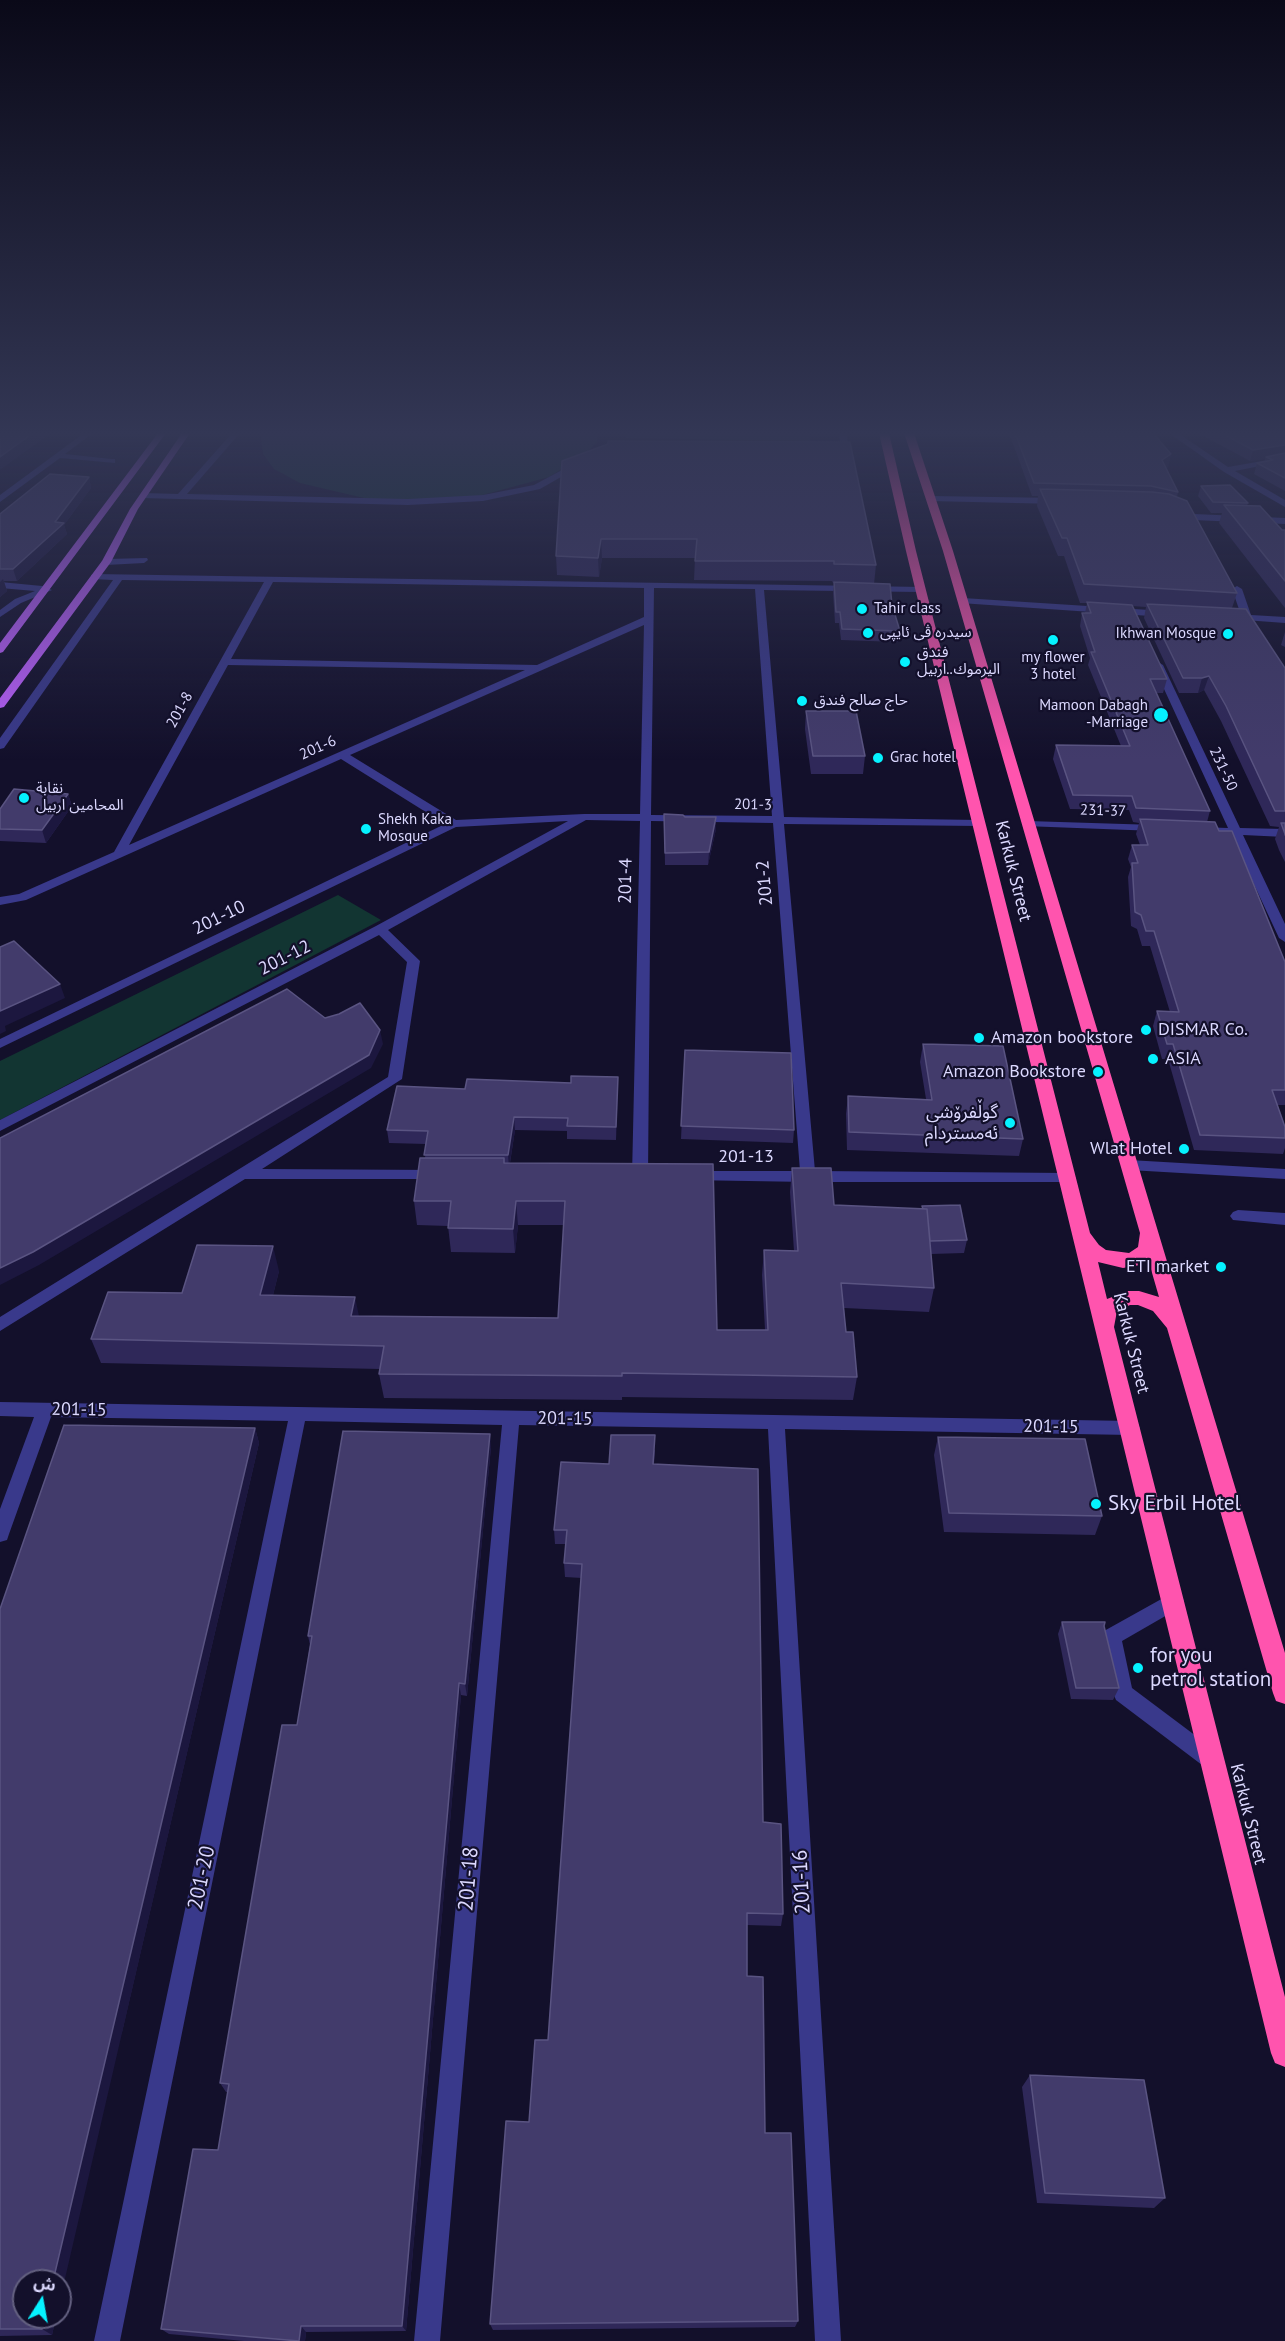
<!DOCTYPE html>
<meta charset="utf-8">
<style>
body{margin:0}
#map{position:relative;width:1285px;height:2341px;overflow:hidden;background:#13102b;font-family:"PT Sans","Noto Sans Arabic",sans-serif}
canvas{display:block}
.north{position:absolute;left:12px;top:2269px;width:60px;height:60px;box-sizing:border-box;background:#13102b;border:2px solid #636080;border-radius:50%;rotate:11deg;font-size:16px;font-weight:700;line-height:24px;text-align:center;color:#dcd9ff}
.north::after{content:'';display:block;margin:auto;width:21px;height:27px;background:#05f2ff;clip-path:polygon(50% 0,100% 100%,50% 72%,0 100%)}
</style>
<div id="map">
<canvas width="1285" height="2341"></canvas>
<div class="north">ش</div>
</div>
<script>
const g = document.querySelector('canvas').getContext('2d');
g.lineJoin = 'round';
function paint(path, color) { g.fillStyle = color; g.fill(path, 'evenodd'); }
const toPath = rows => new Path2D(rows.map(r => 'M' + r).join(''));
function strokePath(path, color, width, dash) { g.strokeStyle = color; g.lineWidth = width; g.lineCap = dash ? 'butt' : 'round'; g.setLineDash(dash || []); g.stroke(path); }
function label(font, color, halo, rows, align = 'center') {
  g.font = font + ' "PT Sans","Noto Sans Arabic",sans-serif'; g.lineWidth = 4.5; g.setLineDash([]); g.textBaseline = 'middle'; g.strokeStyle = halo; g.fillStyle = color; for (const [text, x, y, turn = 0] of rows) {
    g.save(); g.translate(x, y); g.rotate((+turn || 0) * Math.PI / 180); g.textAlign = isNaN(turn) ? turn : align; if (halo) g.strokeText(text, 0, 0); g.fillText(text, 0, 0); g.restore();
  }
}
paint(toPath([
 [264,433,598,433,597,442,585,454,549,477,479,496,420,501,368,499,300,483,274,469,263,454,261,438],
 [626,433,810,433,810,441,626,438],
 [338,895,381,920,0,1120,0,1061]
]), '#123532');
paint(toPath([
 [84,433,93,433,65,454,112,459,115,459,115,463,60,458,0,502,0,495,84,433],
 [232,433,240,433,187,494,408,499,483,495,534,485,575,463,582,465,540,489,483,501,408,505,141,498,140,496,144,493,178,494,232,433],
 [839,433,847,433,848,452,841,450,839,433],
 [1169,433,1178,433,1228,467,1285,457,1285,461,1235,471,1285,500,1285,507,1224,472,1169,433],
 [932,496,1058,498,1062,501,1058,504,929,501,928,499,932,496],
 [1176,509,1194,514,1285,518,1285,524,1193,520,1173,514,1172,512,1176,509],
 [147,558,148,560,144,563,106,565,101,562,106,559,147,558],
 [94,574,923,587,923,591,920,592,764,590,784,817,979,820,985,823,979,826,784,824,815,1171,1068,1173,1073,1174,1076,1178,1073,1182,808,1182,688,1180,685,1176,688,1172,693,1171,800,1171,773,823,651,821,648,1176,645,1180,635,1180,632,1176,640,821,586,820,388,930,420,961,402,1079,262,1169,438,1170,443,1171,446,1175,443,1179,245,1179,0,1331,0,1317,388,1077,407,962,379,935,0,1131,0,1120,376,926,568,821,456,827,0,1048,0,1039,445,824,341,759,26,900,0,905,0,897,19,894,114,852,264,582,122,580,4,748,0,749,0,738,113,580,91,579,91,575,94,574],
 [273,582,644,588,644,617,537,665,231,659,273,582],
 [654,588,755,589,772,816,651,815,654,588],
 [644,625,640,814,584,814,456,820,350,755,644,625],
 [228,665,525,670,129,845,228,665],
 [0,582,42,586,52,590,21,603,0,617,0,610,15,599,35,591,0,588,0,582],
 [1237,586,1242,589,1251,615,1285,617,1285,623,1231,619,1231,615,1241,615,1232,589,1237,586],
 [963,598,1165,611,1170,614,1165,617,960,603,960,599,963,598],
 [1158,662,1163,665,1240,828,1285,829,1285,837,1243,835,1285,924,1285,942,1279,938,1231,835,1198,833,1192,830,1198,827,1228,828,1153,665,1158,662],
 [1028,821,1156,825,1162,828,1156,831,1024,826,1024,822,1028,821],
 [1129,1160,1285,1169,1285,1179,1129,1170,1122,1165,1129,1160],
 [1238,1210,1285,1213,1285,1225,1233,1220,1230,1216,1233,1212,1238,1210],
 [0,1402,1131,1421,1137,1423,1140,1428,1137,1433,1131,1435,785,1429,841,2341,815,2341,768,1429,519,1425,440,2341,414,2341,502,1425,305,1421,120,2341,94,2341,288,1421,51,1417,9,1534,7,1540,0,1542,0,1509,34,1417,0,1416,0,1402],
 [1174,1592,1181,1595,1184,1601,1181,1607,1122,1641,1132,1688,1220,1754,1223,1761,1220,1768,1213,1771,1206,1768,1116,1700,1113,1693,1101,1637,1104,1631,1174,1592]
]), '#39398b');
paint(toPath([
 [158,433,166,433,3,652,0,653,0,643,158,433],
 [182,433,190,433,138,509,111,562,4,707,0,708,0,698,102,561,130,509,182,433]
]), '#bc60ff');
paint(toPath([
 [879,433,889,433,916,551,1090,1233,1099,1245,1106,1250,1129,1253,1138,1247,1140,1233,943,551,904,433,914,433,953,551,1285,1653,1285,1704,1276,1701,1273,1693,1167,1328,1153,1311,1138,1305,1130,1305,1117,1311,1114,1327,1285,1997,1285,2067,1275,2063,1271,2053,906,551,879,433],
 [1148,1259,1159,1297,1139,1291,1128,1291,1107,1299,1098,1262,1123,1268,1140,1265,1148,1259]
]), '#ff54ae');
paint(toPath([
 [1009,433,1153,433,1171,454,1168,467,1166,468,1178,492,1177,497,1237,593,1232,608,1285,668,1285,862,1279,850,1275,839,1279,827,1270,826,1221,721,1204,690,1198,693,1179,693,1144,618,1146,607,1132,606,1167,679,1163,693,1156,693,1210,811,1207,822,1285,962,1285,1105,1277,1105,1285,1127,1285,1148,1283,1154,1194,1150,1168,1059,1162,1059,1153,1026,1157,1011,1170,1012,1150,946,1142,946,1137,929,1131,926,1128,877,1131,867,1128,859,1132,845,1140,845,1136,834,1139,823,1133,822,1129,810,1070,809,1053,759,1056,745,1121,746,1088,665,1090,658,1080,626,1082,613,1085,613,1087,603,1080,603,1064,556,1058,556,1037,506,1038,496,1032,496],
 [1198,433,1285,433,1285,491,1254,474,1257,463,1264,462,1265,459,1250,461],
 [562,461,876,565,874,584,892,605,900,631,898,642,841,640,839,623,835,623,833,593,834,583,833,583,832,581,694,580,695,558,602,558,599,577,557,575,556,556],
 [89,477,91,488,64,525,67,534,17,581,4,581,7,591,0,597,0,514],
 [1201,486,1248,503,1247,506,1282,530,1285,530,1285,608,1219,523,1222,513,1211,513,1198,496],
 [1285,632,1285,647,1281,645],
 [806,711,865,756,863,774,811,774,805,729],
 [68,794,72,806,46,843,0,841,0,809],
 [664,814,685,817,716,817,716,829,708,865,665,865],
 [923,1044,1023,1139,1019,1156,847,1150,846,1114,848,1096,926,1099,920,1062],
 [685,1050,794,1130,793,1143,681,1139],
 [618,1077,616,1140,567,1139,567,1131,515,1130,510,1163,713,1164,717,1330,765,1330,762,1275,764,1250,794,1251,790,1192,792,1168,834,1205,922,1209,922,1206,967,1240,964,1253,931,1254,934,1288,929,1312,844,1308,846,1332,857,1377,853,1400,622,1397,622,1400,384,1398,379,1374,380,1369,101,1363,91,1339,182,1293,279,1271,273,1295,359,1316,558,1318,564,1225,518,1225,515,1253,451,1252,448,1226,417,1225,414,1201,425,1158,426,1144,389,1143,387,1130,465,1089,571,1083],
 [255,1428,259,1443,122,2032,24,2317,56,2317,52,2335,0,2336,0,1609],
 [938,1437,1102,1516,1095,1535,944,1532,934,1455],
 [491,1447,467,1696,461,1695,406,2331,306,2332,305,2341,244,2341,169,2334,161,2329,218,2150,228,2092,226,2092,220,2083,297,1725,310,1645,308,1636],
 [655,1450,654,1464,763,1822,783,1914,781,1926,747,1925,747,1976,765,2133,798,2321,795,2327,493,2330,490,2324,529,2122,548,2040,582,1578,565,1577,564,1563,566,1544,555,1544,554,1530,609,1464],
 [1062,1622,1104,1626,1119,1688,1113,1700,1071,1699,1058,1634],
 [1030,2075,1165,2198,1154,2208,1037,2203,1022,2087]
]), '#2f2859');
paint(toPath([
 [33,433,51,433,0,470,0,457],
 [1285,445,1285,456,1266,457,1265,459,1250,461,1253,450],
 [1171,454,1168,467,1159,473,1162,460],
 [89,477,91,488,64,525,67,534,17,581,13,569,55,522],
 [601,539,602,558,599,577,598,558],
 [3,579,7,591,0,597,0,582],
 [1209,676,1204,690,1198,693,1202,678],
 [68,794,72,806,46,843,42,830],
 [716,817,716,829,708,865,709,852],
 [60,984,65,998,5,1026,6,1031,0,1034,0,1011],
 [380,1030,383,1044,371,1068,39,1265,0,1285,0,1268],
 [618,1077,618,1090,616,1140,616,1127],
 [514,1117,515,1130,509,1168,508,1155],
 [516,1201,518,1225,515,1253,513,1229],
 [273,1246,279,1271,267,1319,260,1295],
 [355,1297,360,1321,351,1316],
 [255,1428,259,1443,60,2300,60,2281,53,2281],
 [490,1434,491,1447,467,1696,465,1684],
 [459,1683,461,1695,406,2331,402,2326],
 [44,2317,56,2317,52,2335,42,2329],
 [301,2326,306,2332,305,2341,299,2341]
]), '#1c173f');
const building = toPath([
 [0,433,33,433,0,457,0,433],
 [1015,433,1153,433,1171,454,1162,460,1178,492,1151,486,1034,483,1015,433],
 [1221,433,1285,433,1285,445,1253,450,1221,433],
 [608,441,850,442,876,565,834,564,834,561,695,561,697,539,601,539,598,558,556,556,562,461,608,444,608,441],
 [1285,453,1285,478,1257,463,1273,460,1266,457,1285,453],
 [50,474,89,477,55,522,64,523,13,569,0,569,0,514,50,474],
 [1230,485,1248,503,1213,502,1201,486,1230,485],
 [1040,489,1152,492,1169,494,1187,501,1237,593,1084,584,1067,538,1062,538,1040,489],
 [1224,505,1260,506,1282,530,1285,530,1285,581,1224,505],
 [834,582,890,584,892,605,900,631,842,629,840,612,836,612,834,582],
 [1087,602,1132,605,1167,679,1150,679,1210,811,1136,808,1132,796,1073,795,1056,745,1130,746,1091,652,1095,652,1082,613,1091,613,1087,602],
 [1147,604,1246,609,1285,668,1285,811,1275,811,1226,706,1209,676,1202,678,1183,678,1147,604],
 [806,711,856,711,865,756,813,756,806,711],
 [14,789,68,794,42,830,0,829,0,809,14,789],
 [664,814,683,815,685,817,716,817,709,852,665,853,664,814],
 [1140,819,1215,822,1219,831,1232,831,1285,962,1285,1090,1272,1090,1285,1127,1285,1138,1200,1135,1173,1044,1167,1044,1157,1011,1179,1012,1154,931,1146,931,1141,915,1135,912,1132,863,1138,863,1132,845,1148,845,1140,819],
 [1281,823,1285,823,1285,835,1285,834,1281,823],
 [14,941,60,984,0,1011,0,947,14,941],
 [287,989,325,1018,339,1014,360,1003,380,1030,369,1055,33,1252,0,1268,0,1138,287,989],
 [923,1044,1003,1046,1023,1139,849,1132,848,1096,932,1100,923,1044],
 [685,1050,791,1053,794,1130,681,1126,685,1050],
 [571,1076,618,1077,616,1127,567,1126,568,1118,514,1117,508,1155,424,1155,428,1131,387,1130,397,1086,465,1089,467,1079,571,1083,571,1076],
 [420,1158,504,1158,504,1163,713,1164,717,1330,768,1330,764,1250,798,1251,792,1168,831,1168,834,1205,927,1209,934,1288,841,1283,846,1332,853,1332,857,1377,622,1373,622,1376,379,1374,384,1346,91,1339,108,1292,182,1293,197,1245,273,1246,260,1295,355,1297,351,1316,558,1318,565,1201,516,1201,513,1229,448,1228,451,1201,414,1201,420,1158],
 [960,1205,967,1240,930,1241,927,1209,923,1209,922,1206,960,1205],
 [64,1425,255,1428,53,2281,24,2281,24,2317,44,2317,42,2329,0,2329,0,1609,64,1425],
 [343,1431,490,1434,465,1684,459,1683,402,2326,301,2326,299,2341,161,2329,193,2149,218,2150,229,2084,220,2083,264,1827,282,1725,297,1725,312,1636,308,1636,343,1431],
 [611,1435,655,1435,653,1464,758,1469,763,1822,781,1824,783,1914,747,1913,747,1976,763,1977,765,2133,791,2133,798,2321,490,2324,506,2121,529,2122,535,2040,548,2040,582,1564,564,1563,567,1530,554,1530,561,1462,609,1464,611,1435],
 [938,1437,1085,1439,1102,1516,949,1513,938,1437],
 [1062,1622,1105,1622,1104,1626,1119,1688,1076,1688,1062,1622],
 [1030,2075,1144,2080,1165,2198,1045,2193,1030,2075]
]);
paint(building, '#423b6b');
strokePath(building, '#5a5482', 1.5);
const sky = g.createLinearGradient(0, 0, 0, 761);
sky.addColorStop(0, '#0a0918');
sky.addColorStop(0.57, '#333755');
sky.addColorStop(1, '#33375500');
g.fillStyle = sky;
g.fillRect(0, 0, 1285, 761);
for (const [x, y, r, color] of [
 [862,609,6,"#05f2ff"],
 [868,633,6,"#05f2ff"],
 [1228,634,6,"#05f2ff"],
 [1053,640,6,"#05f2ff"],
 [905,662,6,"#05f2ff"],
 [802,701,6,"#05f2ff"],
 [1161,715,8,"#05f2ff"],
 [878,758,6,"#05f2ff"],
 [24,798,6,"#05f2ff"],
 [366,829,6,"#05f2ff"],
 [1146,1030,6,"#05f2ff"],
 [979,1038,6,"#05f2ff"],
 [1153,1059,6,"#05f2ff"],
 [1098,1072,6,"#05f2ff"],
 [1010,1123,6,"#05f2ff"],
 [1184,1149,6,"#05f2ff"],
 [1221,1267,6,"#05f2ff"],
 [1096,1504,6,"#05f2ff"],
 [1138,1668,6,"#05f2ff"]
]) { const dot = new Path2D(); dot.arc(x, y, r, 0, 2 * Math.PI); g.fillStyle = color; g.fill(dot); strokePath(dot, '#13102b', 2); }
label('15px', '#dcd9ff', '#13102b', [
 ["Tahir class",874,609],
 ["سیدرە ڤی ئایپی",880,633],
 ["Ikhwan Mosque",1216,634,"right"],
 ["فندق",917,653],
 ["اليرموك..اربيل",917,670],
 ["my flower",1053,658,"center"],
 ["3 hotel",1053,675,"center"],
 ["حاج صالح فندق",814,701],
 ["Mamoon Dabagh",1148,706,"right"],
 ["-Marriage",1148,723,"right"],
 ["Grac hotel",890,758],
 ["نقابة",36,789],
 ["المحامين اربيل",36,806],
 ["Shekh Kaka",378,820],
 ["Mosque",378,837]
], 'left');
label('15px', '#dcd9ff', '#13102b', [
 ["201-8",180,710,-61],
 ["201-6",318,748,-24],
 ["231-50",1223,769,65],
 ["201-3",753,805,1],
 ["231-37",1103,811,2]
]);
label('18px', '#dcd9ff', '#13102b', [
 ["Karkuk Street",1013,871,76],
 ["201-4",626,881,-89],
 ["201-2",765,883,-95],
 ["201-10",219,918,-26],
 ["201-12",285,958,-27],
 ["201-13",746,1157],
 ["Karkuk Street",1131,1343,76],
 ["201-15",79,1410,1],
 ["201-15",565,1419,1],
 ["201-15",1051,1427,1],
 ["Karkuk Street",1248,1814,76]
]);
label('18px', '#dcd9ff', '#13102b', [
 ["DISMAR Co.",1158,1030,"left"],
 ["Amazon bookstore",991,1038,"left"],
 ["ASIA",1165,1059,"left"],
 ["Amazon Bookstore",1086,1072],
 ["گوڵفرۆشی",998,1113],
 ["ئەمستردام",998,1134],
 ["Wlat Hotel",1172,1149],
 ["ETI market",1209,1267]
], 'right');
label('21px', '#dcd9ff', '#13102b', [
 ["Sky Erbil Hotel",1108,1504],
 ["for you",1150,1656],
 ["petrol station",1150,1680]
], 'left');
label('21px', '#dcd9ff', '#13102b', [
 ["201-20",202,1878,-78],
 ["201-18",469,1879,-85],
 ["201-16",802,1882,-93]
]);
</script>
